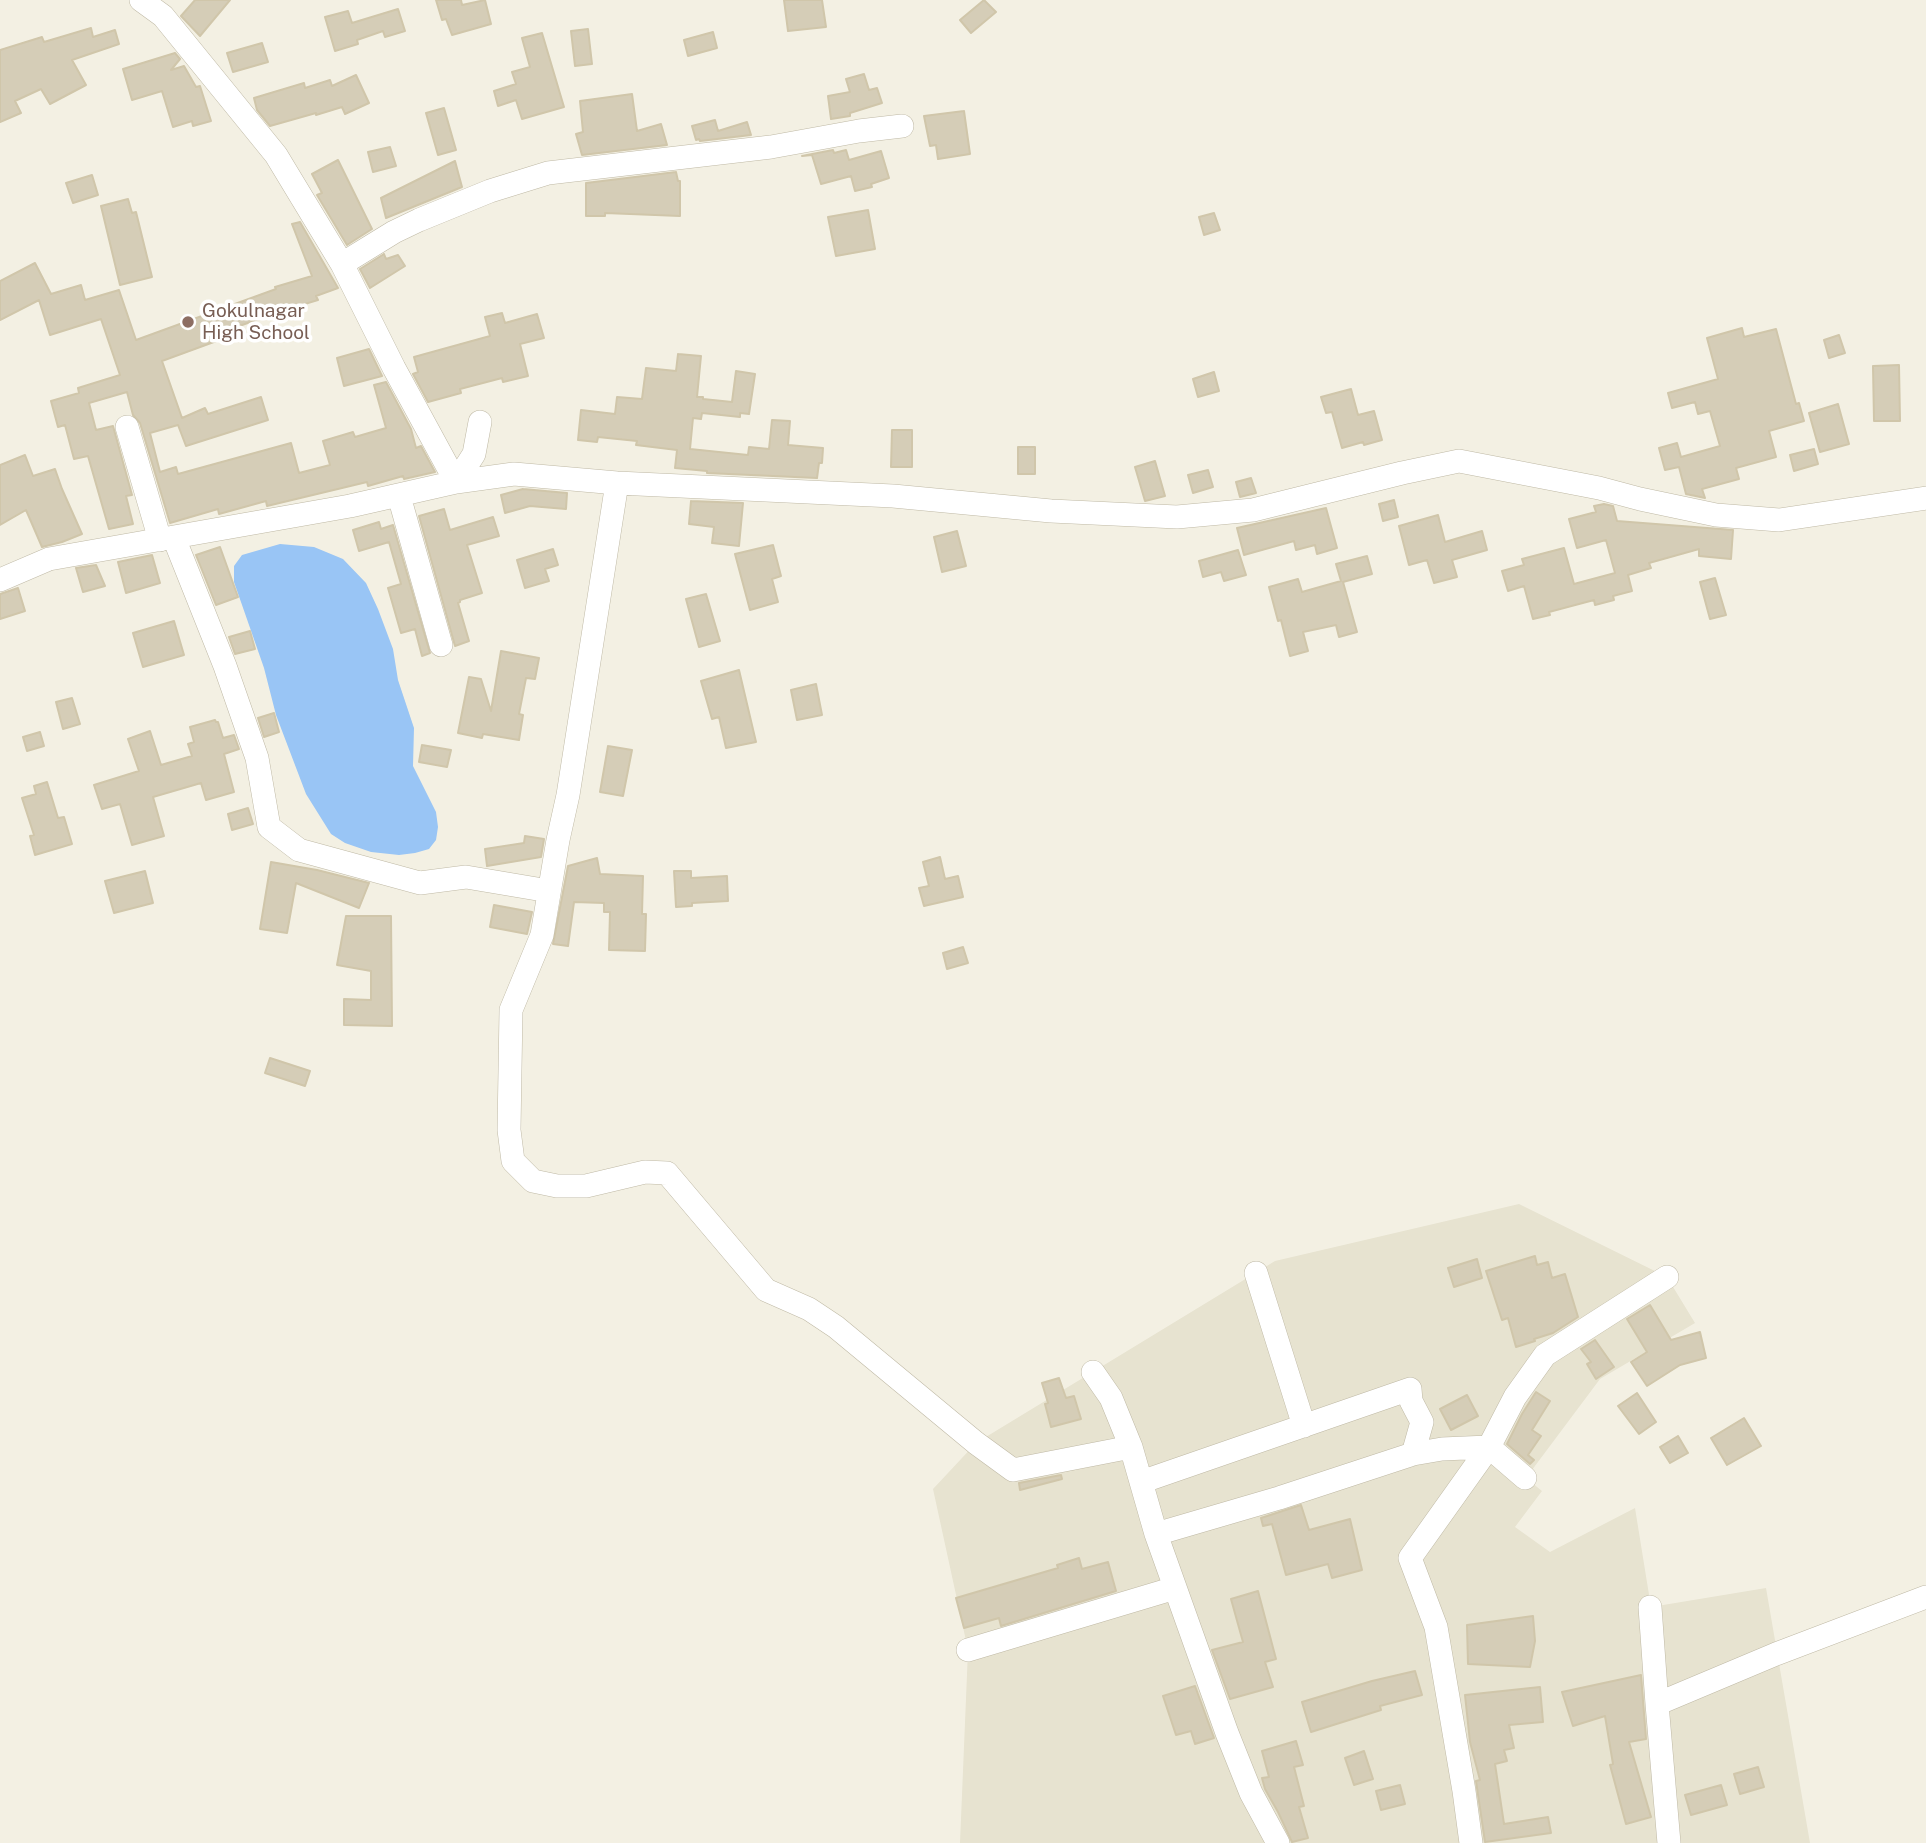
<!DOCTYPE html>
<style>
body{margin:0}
canvas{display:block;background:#f3f0e3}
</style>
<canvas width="1926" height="1843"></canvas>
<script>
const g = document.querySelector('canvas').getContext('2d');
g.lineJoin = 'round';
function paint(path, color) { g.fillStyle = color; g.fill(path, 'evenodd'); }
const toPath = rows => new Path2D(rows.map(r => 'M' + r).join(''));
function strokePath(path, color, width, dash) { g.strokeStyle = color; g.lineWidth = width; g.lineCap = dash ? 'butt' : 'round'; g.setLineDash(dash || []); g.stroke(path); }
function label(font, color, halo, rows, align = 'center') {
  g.font = font + ' "Public Sans",sans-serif'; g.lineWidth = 7; g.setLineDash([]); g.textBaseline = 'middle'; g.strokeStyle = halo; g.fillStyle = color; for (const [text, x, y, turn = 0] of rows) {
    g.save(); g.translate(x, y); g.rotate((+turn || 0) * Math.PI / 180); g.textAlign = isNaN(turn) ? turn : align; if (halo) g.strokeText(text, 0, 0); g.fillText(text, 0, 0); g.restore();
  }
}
paint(toPath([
 [1519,1204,1667,1277,1695,1323,1600,1379,1526,1478,1542,1491,1515,1527,1550,1552,1635,1508,1651,1607,1766,1588,1810,1843,960,1843,968,1650,933,1489,976,1443,1275,1261]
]), '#e7e3d0');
paint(toPath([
 [280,544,314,547,343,559,366,583,378,609,393,649,398,680,414,728,413,766,436,812,438,827,436,840,429,849,415,853,399,855,371,852,345,843,331,834,306,794,276,715,264,668,234,582,234,566,242,555]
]), '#99c5f5');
const building = toPath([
 [195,0,230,0,200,36,181,16,195,0],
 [436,0,461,0,462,5,485,0,491,24,452,35,446,19,442,20,436,0],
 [784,0,822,0,826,27,788,31,784,0],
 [984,0,996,12,971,33,960,20,984,0],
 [398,9,405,31,385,37,383,31,357,40,358,44,335,51,325,17,348,11,352,23,398,9],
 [91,28,93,37,115,30,119,44,72,60,86,85,50,104,41,89,15,101,21,113,0,122,0,50,42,37,44,42,91,28],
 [588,29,592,64,575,66,571,31,588,29],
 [713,32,717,48,688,56,684,40,713,32],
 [542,33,564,107,522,119,516,100,498,106,494,91,516,84,512,72,530,67,522,38,542,33],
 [262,43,268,62,233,72,227,53,262,43],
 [175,53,180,59,171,70,184,66,196,87,200,86,211,121,193,126,192,121,173,127,162,91,132,100,123,69,175,53],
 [864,74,869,90,877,88,882,103,850,113,850,116,831,119,828,96,850,92,846,79,864,74],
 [356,75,369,103,345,114,342,107,316,115,316,113,270,126,257,110,254,98,304,83,305,88,330,80,332,86,356,75],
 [632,94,637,131,661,124,667,145,582,155,576,134,583,132,580,101,632,94],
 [444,108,456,150,438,155,426,113,444,108],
 [964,111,970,154,938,159,936,145,930,146,924,116,964,111],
 [715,120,718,131,747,122,751,135,700,141,699,139,696,140,692,126,715,120],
 [390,147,396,166,373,172,368,152,390,147],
 [833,150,834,153,846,150,849,160,881,151,889,178,871,184,872,187,855,191,851,176,821,184,812,155,802,156,833,150],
 [338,160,372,229,347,245,317,195,322,193,312,174,338,160],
 [455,161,462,187,386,218,381,198,455,161],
 [676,172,678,181,680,181,680,216,605,213,605,216,586,216,586,183,676,172],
 [92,175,98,195,73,203,66,183,92,175],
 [128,199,132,213,136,212,152,277,120,285,101,206,128,199],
 [868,210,875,249,836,256,828,217,868,210],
 [1214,213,1220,230,1204,235,1199,217,1214,213],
 [300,222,338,288,316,296,318,300,278,312,220,333,222,339,162,361,182,418,205,408,208,414,261,397,268,420,186,446,178,425,150,433,160,472,176,467,178,474,291,443,299,473,330,465,323,441,353,432,355,437,386,428,374,385,386,382,411,429,416,448,421,446,435,472,404,479,403,476,368,486,367,482,267,506,266,501,219,514,218,509,170,523,140,423,133,415,127,392,89,403,96,430,113,426,132,495,126,496,133,524,109,529,88,456,74,459,65,425,58,427,51,401,79,393,78,388,120,375,101,319,50,335,39,300,0,320,0,281,35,263,51,294,81,285,85,300,119,290,136,340,276,289,275,287,312,276,292,224,300,222],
 [384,254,386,259,398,255,405,266,370,288,360,269,384,254],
 [502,313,505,323,537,314,544,338,520,344,528,376,503,382,502,378,460,389,461,393,428,402,413,374,418,372,414,357,490,336,485,317,502,313],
 [1742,328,1744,337,1776,329,1796,404,1799,403,1804,421,1769,431,1776,457,1736,468,1739,479,1702,489,1705,498,1686,494,1679,467,1665,470,1659,448,1677,443,1681,457,1720,446,1710,411,1698,414,1695,402,1672,408,1668,393,1718,379,1707,338,1742,328],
 [1839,335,1845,353,1829,358,1824,340,1839,335],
 [369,349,382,376,344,386,337,358,369,349],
 [678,354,701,356,697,397,703,397,703,399,732,402,736,371,755,374,749,414,740,413,740,417,702,413,701,419,693,418,690,449,748,455,749,447,769,449,772,420,790,421,788,445,823,448,822,463,819,463,817,478,707,473,707,471,675,468,677,450,636,445,637,441,598,437,597,442,578,440,581,410,615,414,617,397,642,399,646,368,676,371,678,354],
 [1899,365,1900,421,1874,421,1873,366,1899,365],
 [1214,372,1219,391,1198,397,1193,379,1214,372],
 [1351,389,1358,415,1374,411,1382,440,1364,445,1363,442,1342,448,1332,412,1326,413,1321,397,1351,389],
 [1838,404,1849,444,1820,452,1809,413,1838,404],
 [892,430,912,430,912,467,891,467,892,430],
 [1018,447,1035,447,1035,474,1018,474,1018,447],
 [1814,449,1818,464,1794,471,1790,455,1814,449],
 [25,455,33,476,55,469,62,489,82,534,62,542,42,547,26,510,0,525,0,465,25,455],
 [1155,461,1165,496,1145,501,1135,467,1155,461],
 [1208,470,1213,487,1193,493,1188,475,1208,470],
 [1251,478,1256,493,1240,497,1236,482,1251,478],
 [523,489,567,493,566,509,530,506,505,513,501,495,523,489],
 [1394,500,1398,517,1383,521,1379,504,1394,500],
 [691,501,743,503,739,546,712,543,714,527,689,524,691,501],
 [1604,504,1613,506,1617,521,1733,530,1731,559,1699,556,1699,549,1649,563,1651,568,1628,575,1632,591,1613,596,1614,600,1595,605,1594,600,1549,612,1550,615,1533,619,1524,586,1508,591,1502,571,1524,565,1522,559,1564,548,1574,584,1615,573,1606,540,1577,548,1569,519,1596,512,1594,506,1604,504],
 [1326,508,1337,548,1317,554,1315,545,1296,550,1294,541,1244,555,1237,528,1326,508],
 [444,509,450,530,493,517,499,536,467,545,482,593,460,600,460,602,458,603,469,641,455,646,419,516,444,509],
 [1438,515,1445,542,1482,531,1487,550,1452,560,1457,577,1434,583,1427,560,1409,565,1399,526,1438,515],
 [379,522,381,529,393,525,430,653,422,656,415,629,401,633,388,588,401,584,389,542,359,551,353,530,379,522],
 [957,531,966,566,942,572,934,537,957,531],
 [773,545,781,576,772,579,778,602,750,610,735,554,773,545],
 [220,547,238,597,216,605,196,555,220,547],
 [553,549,558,565,545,569,549,581,525,588,517,560,553,549],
 [1238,550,1246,575,1224,581,1221,572,1203,577,1199,561,1238,550],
 [152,555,160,583,126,593,118,562,152,555],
 [1367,556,1372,574,1343,582,1357,632,1339,637,1336,625,1303,632,1308,651,1290,656,1281,620,1278,621,1269,587,1298,579,1302,592,1341,581,1336,564,1367,556],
 [96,565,105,586,83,592,76,568,96,565],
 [1715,578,1726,615,1710,619,1700,582,1715,578],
 [18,588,25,611,0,619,0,594,18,588],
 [706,594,720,641,699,647,686,599,706,594],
 [174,621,184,655,143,667,133,633,174,621],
 [250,631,255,649,235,654,229,637,250,631],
 [501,651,539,658,535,679,526,678,519,714,523,715,519,740,483,734,482,738,458,733,469,677,481,679,491,711,501,651],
 [739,670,756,742,726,748,719,717,712,719,701,681,739,670],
 [816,684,822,715,797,720,791,690,816,684],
 [72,698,80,724,63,729,56,702,72,698],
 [274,713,279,732,264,737,258,718,274,713],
 [215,720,216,722,218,722,223,738,234,735,239,749,224,754,234,792,206,800,201,783,153,797,164,836,132,845,120,804,102,809,94,785,139,771,128,739,150,731,161,765,192,756,188,744,194,742,190,727,215,720],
 [40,732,44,746,27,751,23,737,40,732],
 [422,745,451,750,447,767,419,762,422,745],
 [608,746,632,750,623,796,600,792,608,746],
 [47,782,58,818,64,817,72,844,35,855,30,836,34,835,22,798,36,794,34,786,47,782],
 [248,808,253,824,232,830,228,814,248,808],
 [525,836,544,839,541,857,487,866,485,849,524,843,525,836],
 [940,857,945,879,958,876,963,897,924,906,919,888,929,886,923,862,940,857],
 [597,858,600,874,643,876,642,914,646,914,645,951,609,950,610,912,604,912,604,903,574,902,568,946,553,944,568,866,597,858],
 [271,862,317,870,369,883,359,908,296,883,287,933,260,929,271,862],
 [145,871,153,903,114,913,105,881,145,871],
 [674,871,691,871,691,878,727,876,728,901,692,903,692,906,676,907,674,871],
 [494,905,532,912,527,934,490,927,494,905],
 [346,916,391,916,392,1026,344,1025,344,999,371,1000,371,971,337,965,346,916],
 [963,947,968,963,947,969,943,953,963,947],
 [270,1058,310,1071,305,1086,265,1073,270,1058],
 [1535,1256,1537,1265,1548,1262,1552,1278,1565,1274,1578,1317,1553,1333,1534,1339,1535,1341,1516,1347,1508,1318,1502,1320,1486,1271,1535,1256],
 [1477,1259,1482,1278,1454,1287,1448,1268,1477,1259],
 [1650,1305,1671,1340,1700,1332,1706,1358,1680,1365,1647,1386,1631,1362,1647,1352,1627,1319,1650,1305],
 [1595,1340,1614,1367,1596,1379,1587,1364,1591,1362,1581,1349,1595,1340],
 [1059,1378,1066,1398,1074,1396,1081,1419,1051,1427,1045,1404,1048,1403,1042,1383,1059,1378],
 [1536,1392,1550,1401,1532,1430,1541,1436,1528,1455,1534,1460,1530,1464,1507,1444,1522,1414,1536,1392],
 [1637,1393,1656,1422,1639,1434,1618,1406,1637,1393],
 [1467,1395,1478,1416,1451,1430,1440,1409,1467,1395],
 [1744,1418,1761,1446,1727,1465,1711,1438,1744,1418],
 [1678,1436,1688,1453,1670,1463,1660,1447,1678,1436],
 [1061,1475,1062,1479,1020,1490,1019,1483,1061,1475],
 [1301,1505,1309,1530,1350,1519,1362,1570,1332,1578,1328,1564,1286,1575,1272,1524,1263,1526,1261,1518,1301,1505],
 [1079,1558,1082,1569,1108,1562,1116,1591,1001,1626,999,1618,964,1628,956,1598,1058,1568,1057,1565,1079,1558],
 [1258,1591,1276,1659,1265,1662,1273,1687,1230,1699,1212,1650,1243,1642,1231,1599,1258,1591],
 [1533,1616,1535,1641,1530,1667,1468,1664,1467,1625,1533,1616],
 [1415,1671,1422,1695,1380,1706,1381,1710,1311,1732,1302,1702,1372,1681,1415,1671],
 [1641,1675,1646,1739,1629,1742,1651,1817,1626,1824,1610,1765,1613,1764,1605,1716,1573,1726,1562,1692,1641,1675],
 [1195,1686,1214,1738,1195,1744,1191,1731,1176,1735,1163,1696,1195,1686],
 [1540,1687,1543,1722,1509,1725,1514,1748,1504,1750,1507,1761,1495,1764,1504,1824,1548,1817,1551,1833,1485,1842,1476,1781,1480,1780,1470,1742,1465,1695,1540,1687],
 [1296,1741,1303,1765,1294,1767,1304,1806,1299,1807,1308,1838,1292,1842,1278,1812,1265,1789,1262,1778,1269,1777,1262,1751,1296,1741],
 [1364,1751,1373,1779,1354,1785,1345,1758,1364,1751],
 [1758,1767,1764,1787,1740,1794,1734,1774,1758,1767],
 [1400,1785,1405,1804,1381,1810,1376,1791,1400,1785],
 [1721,1785,1727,1805,1691,1815,1685,1795,1721,1785]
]);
paint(building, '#d5cdb7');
strokePath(building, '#d0c6aa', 2);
const minor = toPath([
 [141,0,163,16,276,155,342,264,394,368,456,482,474,454,480,422],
 [342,264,394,232,419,220,490,191,548,173,771,147,859,131,902,126],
 [127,427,160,540],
 [617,483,568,795,558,840,542,935,511,1010,509,1130,513,1161,533,1181,557,1186,586,1186,645,1172,667,1173,766,1290,809,1309,836,1327,976,1443,1013,1470,1131,1447],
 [399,496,441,645],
 [174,538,225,666,257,758,269,827,299,850,420,883,466,877,549,891],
 [0,580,49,559,350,506,456,482,514,474,617,483,893,496,1051,511,1177,517,1253,510,1402,473,1459,461,1599,488,1640,499,1716,515,1779,520,1926,498],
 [1256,1273,1304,1426],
 [1093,1372,1111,1398,1131,1447,1156,1534,1279,1498,1413,1454,1442,1449,1489,1447,1525,1478],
 [1141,1482,1410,1389,1411,1401,1422,1422,1413,1454],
 [1156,1534,1227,1733,1251,1793,1278,1843],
 [1650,1607,1657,1704],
 [968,1650,1175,1588],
 [1471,1843,1464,1791,1436,1627,1410,1558,1489,1447,1515,1397,1545,1355,1667,1277],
 [1669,1843,1657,1704,1776,1654,1926,1597]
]);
strokePath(minor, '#bfb9a5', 24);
strokePath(minor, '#fff', 23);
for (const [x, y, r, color] of [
 [188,322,7,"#8d6e63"]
]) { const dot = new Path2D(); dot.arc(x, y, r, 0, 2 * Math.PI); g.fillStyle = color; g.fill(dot); strokePath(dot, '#fff', 2.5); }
label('19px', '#785e54', '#fff', [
 ["Gokulnagar",202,311],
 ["High School",202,333]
], 'left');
</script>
